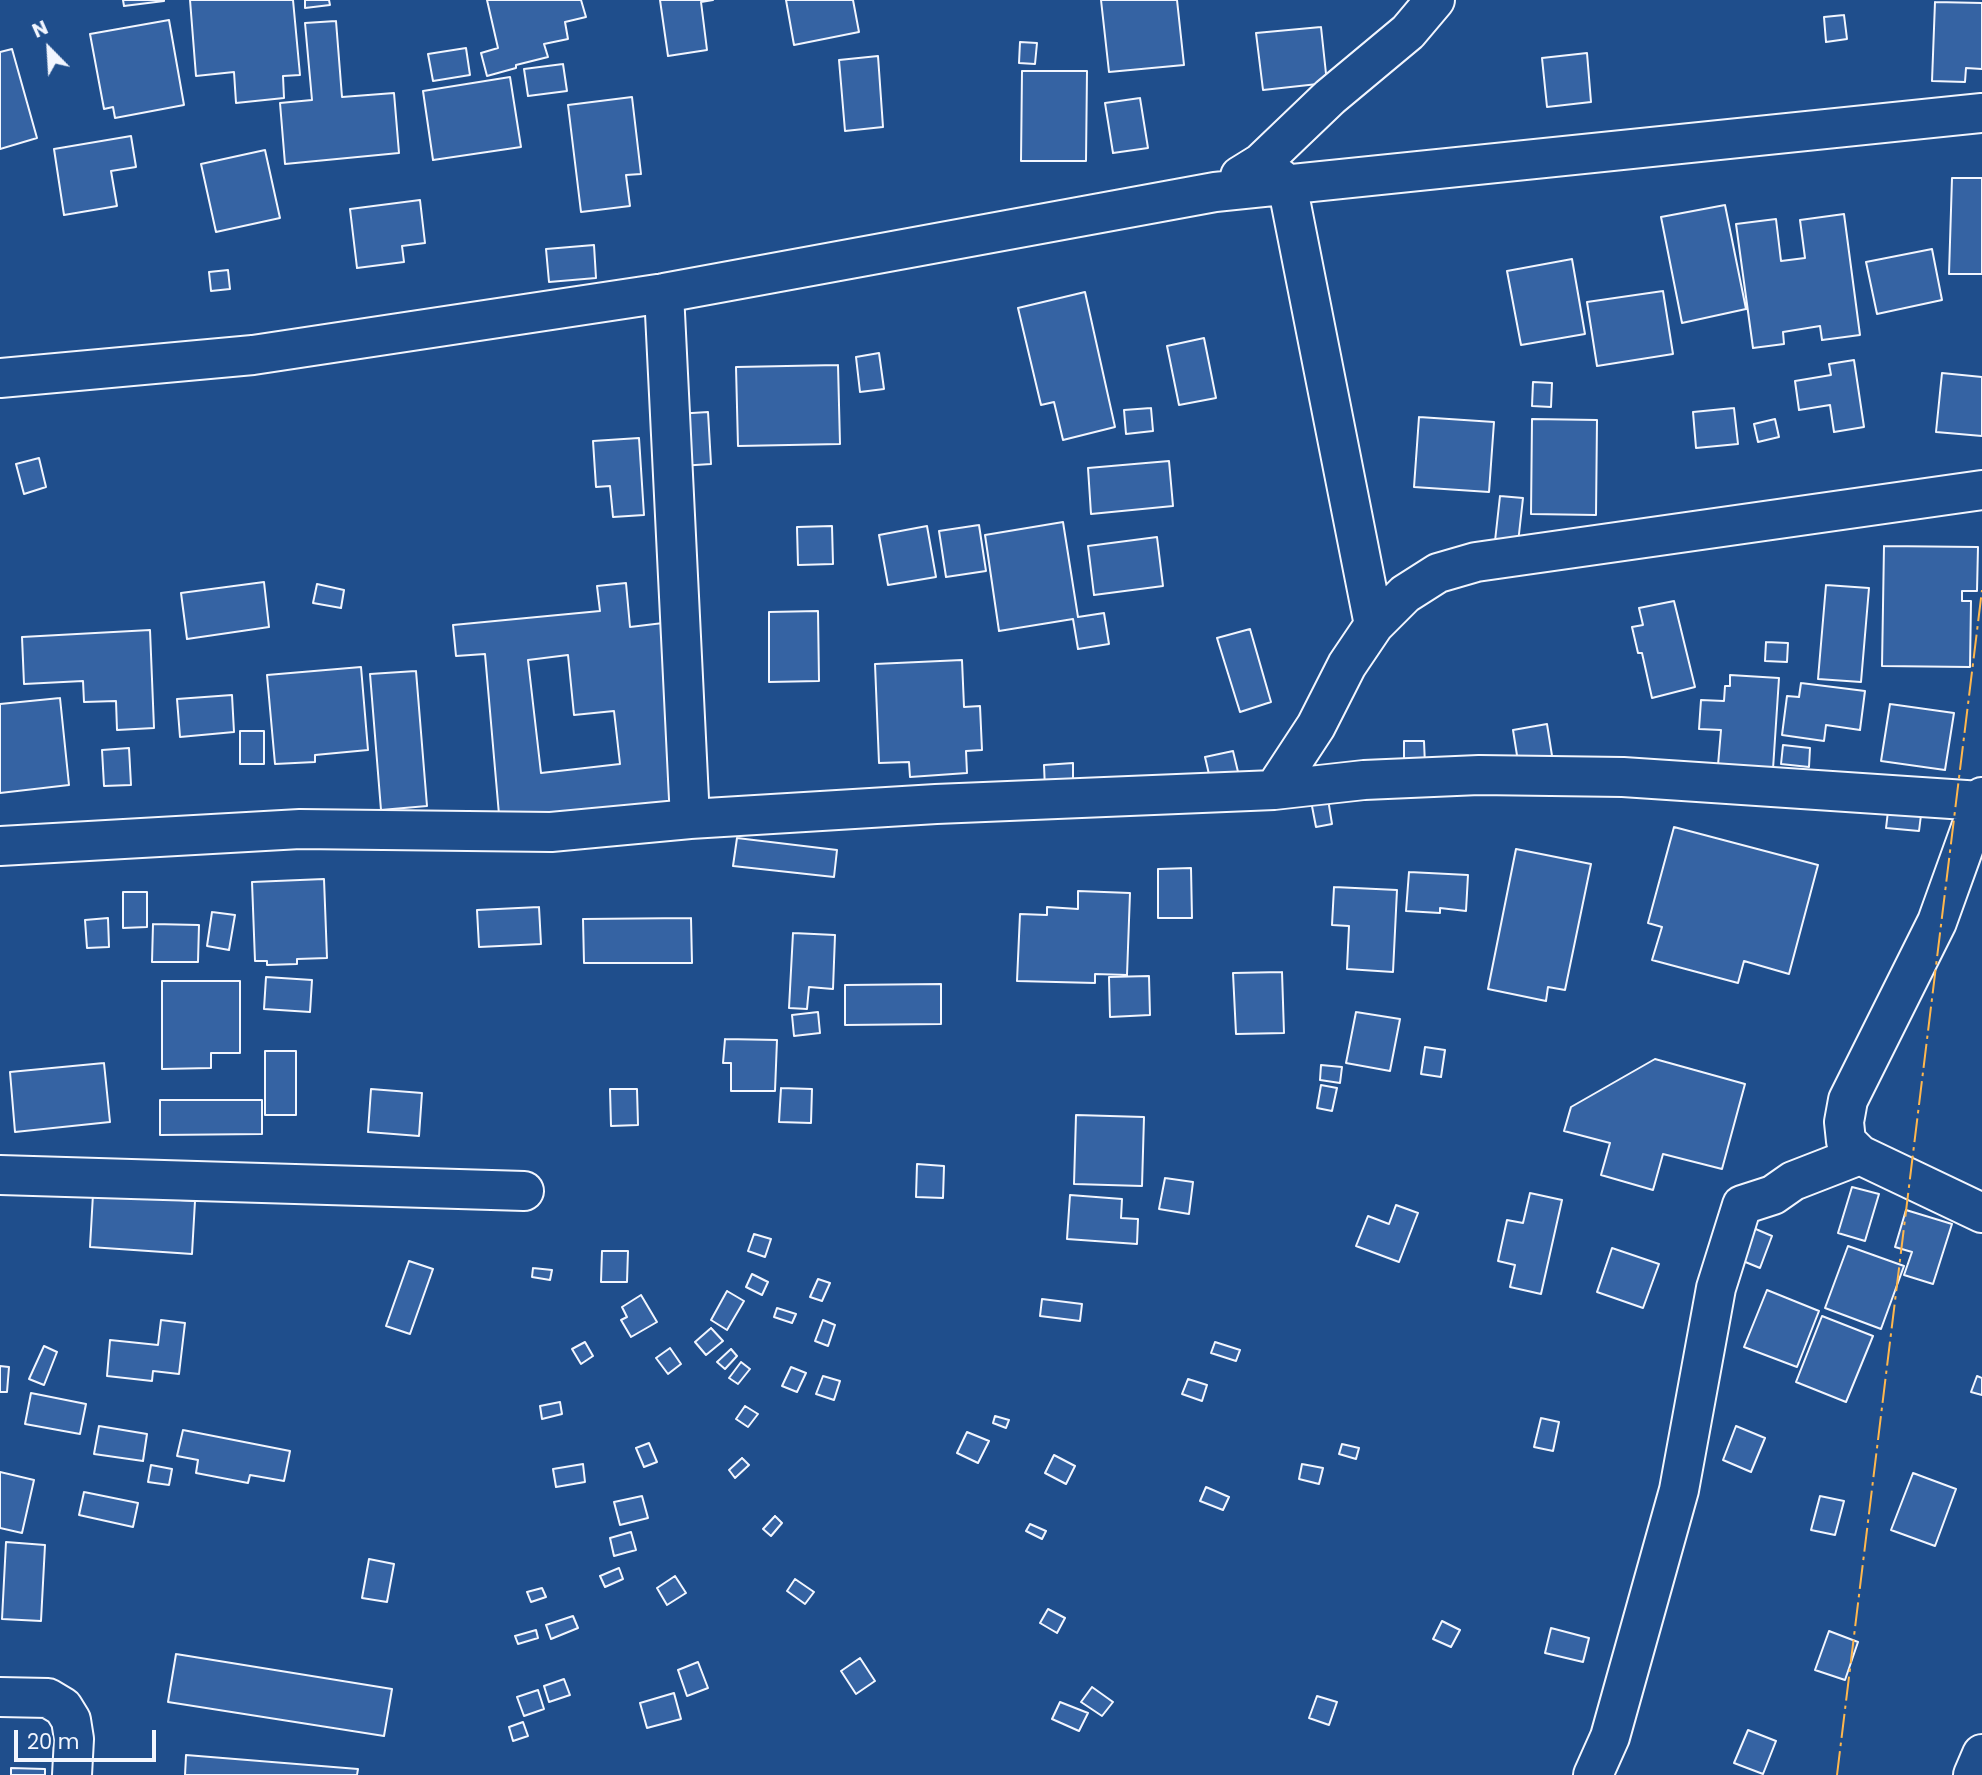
<!DOCTYPE html>
<style>
body{margin:0}
#map{position:relative;width:1982px;height:1775px;overflow:hidden;background:#1f4e8c;font-family:Poppins,sans-serif}
canvas{display:block}
.north{position:absolute;left:14px;top:14px;width:70px;height:70px;-webkit-text-stroke:5px #1f4e8c;paint-order:stroke;rotate:336deg;font-size:19px;font-weight:700;line-height:28px;text-align:center;color:#f2f6ff}
.north::after{content:'';display:block;margin:auto;width:24px;height:32px;background:#f2f6ff;clip-path:polygon(50% 0,100% 100%,50% 72%,0 100%)}
.scale{position:absolute;left:14px;top:1730px;width:142px;height:32px;box-sizing:border-box;border:4px solid #f2f6ff;border-top:0;padding-left:9px;font-size:21px;line-height:24px;white-space:nowrap;color:#f2f6ff;-webkit-text-stroke:5px #1f4e8c;paint-order:stroke}
</style>
<div id="map">
<canvas width="1982" height="1775"></canvas>
<div class="north">N</div>
<div class="scale">20 m</div>
</div>
<script>
const g = document.querySelector('canvas').getContext('2d');
g.lineJoin = 'round';
function paint(path, color) { g.fillStyle = color; g.fill(path, 'evenodd'); }
const toPath = rows => new Path2D(rows.map(r => 'M' + r).join(''));
function strokePath(path, color, width, dash) { g.strokeStyle = color; g.lineWidth = width; g.lineCap = dash ? 'butt' : 'round'; g.setLineDash(dash || []); g.stroke(path); }
const building = toPath([
 [123,0,164,0,164,1,124,6,123,0],
 [190,0,293,0,300,75,283,76,284,98,236,103,234,72,196,76,190,0],
 [305,0,329,0,330,5,305,8,305,0],
 [487,0,581,0,586,17,565,22,568,39,544,44,548,57,516,65,516,68,487,76,481,53,498,48,487,0],
 [660,0,713,0,701,2,707,50,668,56,660,0],
 [786,0,853,0,859,32,794,45,786,0],
 [1101,0,1177,0,1184,65,1109,72,1101,0],
 [1935,2,1982,3,1982,69,1966,68,1965,82,1932,81,1935,2],
 [1844,15,1847,39,1826,42,1824,17,1844,15],
 [169,20,184,105,115,118,113,107,104,109,90,34,169,20],
 [336,21,342,97,394,93,399,153,285,164,280,103,312,100,305,23,336,21],
 [1321,27,1327,83,1263,90,1256,33,1321,27],
 [1020,42,1037,43,1035,64,1019,63,1020,42],
 [466,48,470,75,433,81,428,54,466,48],
 [12,49,37,138,0,149,0,52,12,49],
 [1587,53,1591,102,1547,107,1542,58,1587,53],
 [878,56,883,127,845,131,839,60,878,56],
 [563,64,567,91,528,96,524,69,563,64],
 [1022,71,1087,71,1086,161,1021,161,1022,71],
 [510,77,521,147,433,160,423,91,510,77],
 [632,97,641,174,626,175,630,206,581,212,568,105,632,97],
 [1140,98,1148,148,1113,153,1105,103,1140,98],
 [131,136,136,167,111,171,117,206,64,215,54,149,131,136],
 [265,150,280,218,216,232,201,164,265,150],
 [1952,178,1982,178,1982,274,1949,274,1952,178],
 [420,200,425,243,402,246,404,262,357,268,350,209,420,200],
 [1725,205,1746,309,1682,323,1661,217,1725,205],
 [1844,214,1860,335,1822,340,1820,326,1783,332,1784,344,1753,348,1736,224,1776,219,1781,261,1805,258,1800,220,1844,214],
 [594,245,596,278,549,282,546,249,594,245],
 [1932,249,1942,300,1877,314,1866,262,1932,249],
 [1572,259,1585,334,1521,345,1507,271,1572,259],
 [228,270,230,289,211,291,209,272,228,270],
 [1663,291,1673,354,1597,366,1587,302,1663,291],
 [1085,292,1115,427,1063,440,1054,402,1041,405,1018,308,1085,292],
 [1204,338,1216,398,1179,405,1167,346,1204,338],
 [879,353,884,389,860,392,856,357,879,353],
 [1854,360,1864,427,1834,432,1830,405,1799,410,1795,381,1831,375,1829,364,1854,360],
 [838,365,840,444,738,446,736,367,838,365],
 [1942,373,1982,377,1982,436,1936,432,1942,373],
 [1533,382,1552,383,1551,407,1532,406,1533,382],
 [1151,408,1153,431,1126,434,1124,410,1151,408],
 [1734,408,1738,444,1696,448,1693,412,1734,408],
 [708,412,711,464,680,466,676,414,708,412],
 [1419,417,1494,422,1489,492,1414,487,1419,417],
 [1532,419,1597,420,1596,515,1531,514,1532,419],
 [1775,419,1779,437,1758,442,1754,424,1775,419],
 [639,438,644,515,613,517,610,486,596,487,593,441,639,438],
 [39,458,46,487,24,494,16,464,39,458],
 [1169,461,1173,506,1091,514,1088,468,1169,461],
 [1500,496,1523,498,1518,543,1495,541,1500,496],
 [1063,522,1078,617,1104,613,1109,644,1078,649,1073,619,999,631,985,535,1063,522],
 [979,525,986,571,946,577,939,531,979,525],
 [832,526,833,564,798,565,797,527,832,526],
 [927,526,936,577,888,585,879,535,927,526],
 [1157,537,1163,586,1094,595,1088,546,1157,537],
 [1884,546,1978,547,1977,591,1962,591,1962,601,1971,601,1970,667,1882,666,1884,546],
 [264,582,269,627,187,639,181,593,264,582],
 [626,583,630,627,663,623,680,809,500,826,485,654,456,656,453,625,600,611,597,586,626,583],
 [568,655,574,715,614,711,620,764,541,773,528,660,568,655],
 [317,584,344,590,341,608,313,603,317,584],
 [1826,585,1869,588,1861,682,1818,679,1826,585],
 [1674,601,1695,687,1652,698,1642,653,1638,653,1632,627,1643,625,1639,608,1674,601],
 [818,611,819,681,769,682,769,612,818,611],
 [1250,629,1271,702,1240,712,1217,638,1250,629],
 [150,630,154,728,117,730,116,701,84,702,83,681,24,684,22,637,150,630],
 [1766,642,1788,643,1787,662,1765,661,1766,642],
 [962,660,964,707,980,706,982,750,966,751,967,773,910,777,909,762,879,763,875,664,962,660],
 [361,667,368,750,315,755,315,762,275,764,267,675,361,667],
 [416,671,427,806,381,810,370,674,416,671],
 [1730,675,1779,678,1773,769,1718,765,1721,730,1699,729,1701,700,1724,701,1725,686,1730,686,1730,675],
 [1801,683,1865,691,1860,730,1826,725,1824,741,1782,735,1787,696,1799,697,1801,683],
 [232,695,234,732,180,737,177,699,232,695],
 [60,698,69,785,0,793,0,704,60,698],
 [1890,704,1954,713,1945,770,1881,761,1890,704],
 [1547,724,1553,762,1519,768,1513,730,1547,724],
 [240,731,264,731,264,764,240,764,240,731],
 [1404,741,1424,741,1425,765,1404,765,1404,741],
 [1783,745,1810,748,1809,767,1781,764,1783,745],
 [129,748,131,785,104,786,102,750,129,748],
 [1233,751,1239,776,1211,783,1205,757,1233,751],
 [1073,763,1073,789,1045,790,1044,765,1073,763],
 [1328,799,1332,824,1316,827,1311,801,1328,799],
 [1889,803,1922,807,1919,831,1886,828,1889,803],
 [1674,827,1818,865,1789,974,1744,961,1738,983,1652,960,1662,927,1648,923,1674,827],
 [737,838,837,850,834,877,733,866,737,838],
 [1516,849,1591,864,1565,990,1548,987,1546,1001,1488,989,1516,849],
 [1191,868,1192,918,1158,918,1158,869,1191,868],
 [1409,872,1468,875,1466,911,1440,908,1440,913,1406,911,1409,872],
 [324,879,327,958,297,959,297,964,267,965,267,961,255,961,252,882,324,879],
 [1334,887,1397,890,1393,972,1347,969,1349,926,1332,925,1334,887],
 [1078,891,1130,893,1127,975,1095,974,1095,983,1017,981,1020,914,1047,915,1047,907,1078,909,1078,891],
 [123,892,147,892,147,927,123,928,123,892],
 [539,907,541,944,479,947,477,910,539,907],
 [212,912,235,915,229,950,207,946,212,912],
 [108,918,109,947,87,948,85,920,108,918],
 [691,918,692,963,584,963,583,919,691,918],
 [153,924,199,925,198,962,152,962,153,924],
 [793,933,835,935,833,989,809,987,807,1009,789,1008,793,933],
 [1282,972,1284,1033,1236,1034,1233,973,1282,972],
 [1149,976,1150,1015,1110,1017,1109,977,1149,976],
 [266,977,312,980,310,1012,264,1009,266,977],
 [162,981,240,981,240,1053,211,1053,211,1068,162,1069,162,981],
 [941,984,941,1024,845,1025,845,985,941,984],
 [818,1012,820,1033,794,1036,792,1015,818,1012],
 [1356,1012,1400,1019,1390,1071,1346,1063,1356,1012],
 [725,1039,777,1040,775,1091,731,1091,731,1063,723,1063,725,1039],
 [1425,1047,1445,1050,1441,1077,1421,1074,1425,1047],
 [265,1051,296,1051,296,1115,265,1115,265,1051],
 [1655,1059,1745,1084,1722,1169,1663,1154,1653,1190,1601,1175,1610,1143,1564,1131,1571,1107,1655,1059],
 [104,1063,110,1122,15,1132,10,1072,104,1063],
 [1321,1065,1342,1067,1340,1083,1320,1080,1321,1065],
 [1321,1085,1337,1088,1332,1111,1317,1108,1321,1085],
 [781,1088,812,1089,811,1123,779,1122,781,1088],
 [371,1089,422,1093,419,1136,368,1132,371,1089],
 [610,1089,637,1089,638,1125,611,1126,610,1089],
 [160,1100,262,1100,262,1134,160,1135,160,1100],
 [1076,1115,1144,1117,1142,1186,1074,1184,1076,1115],
 [917,1164,944,1166,943,1198,916,1197,917,1164],
 [1165,1178,1193,1182,1189,1214,1159,1209,1165,1178],
 [1852,1187,1879,1194,1865,1241,1838,1233,1852,1187],
 [1530,1193,1562,1200,1541,1294,1510,1287,1515,1265,1498,1261,1507,1220,1523,1223,1530,1193],
 [93,1194,195,1201,192,1254,90,1247,93,1194],
 [1070,1195,1122,1199,1121,1218,1138,1219,1137,1244,1067,1239,1070,1195],
 [1396,1205,1418,1213,1399,1262,1356,1246,1368,1216,1389,1224,1396,1205],
 [1906,1210,1952,1224,1933,1284,1904,1275,1912,1252,1895,1247,1906,1210],
 [1751,1227,1772,1236,1760,1268,1738,1259,1751,1227],
 [754,1234,771,1239,765,1257,748,1251,754,1234],
 [1848,1246,1904,1266,1881,1329,1825,1308,1848,1246],
 [1612,1248,1659,1264,1643,1308,1597,1292,1612,1248],
 [602,1251,628,1251,627,1282,601,1282,602,1251],
 [409,1261,433,1269,410,1334,386,1326,409,1261],
 [533,1268,552,1270,550,1280,532,1277,533,1268],
 [752,1274,768,1282,762,1295,746,1287,752,1274],
 [818,1279,830,1283,822,1301,810,1297,818,1279],
 [1767,1290,1819,1311,1797,1367,1744,1347,1767,1290],
 [727,1291,744,1301,727,1330,711,1320,727,1291],
 [641,1295,657,1322,631,1337,621,1320,627,1317,622,1307,641,1295],
 [1042,1299,1082,1304,1080,1321,1040,1316,1042,1299],
 [777,1308,796,1314,792,1323,774,1317,777,1308],
 [1822,1316,1873,1336,1846,1402,1796,1382,1822,1316],
 [161,1320,185,1323,179,1374,153,1371,152,1381,107,1376,110,1340,158,1345,161,1320],
 [823,1320,835,1325,828,1346,815,1341,823,1320],
 [711,1328,723,1341,706,1355,695,1342,711,1328],
 [585,1342,593,1356,581,1364,572,1349,585,1342],
 [1215,1342,1240,1350,1236,1361,1211,1353,1215,1342],
 [44,1346,57,1352,44,1385,29,1379,44,1346],
 [670,1348,681,1364,668,1374,656,1358,670,1348],
 [731,1349,737,1356,725,1369,717,1362,731,1349],
 [741,1362,750,1369,738,1384,729,1378,741,1362],
 [0,1366,9,1367,7,1392,0,1392,0,1366],
 [791,1367,806,1373,797,1392,782,1386,791,1367],
 [823,1376,840,1381,834,1400,816,1394,823,1376],
 [1977,1376,1982,1378,1982,1395,1971,1392,1977,1376],
 [1188,1379,1207,1385,1202,1401,1182,1394,1188,1379],
 [31,1393,86,1404,80,1434,25,1424,31,1393],
 [560,1402,562,1414,542,1419,540,1406,560,1402],
 [745,1406,758,1414,748,1427,736,1419,745,1406],
 [995,1416,1009,1420,1006,1428,993,1423,995,1416],
 [1541,1418,1559,1422,1553,1451,1534,1447,1541,1418],
 [99,1426,147,1434,143,1461,94,1454,99,1426],
 [1736,1426,1765,1438,1751,1472,1723,1460,1736,1426],
 [183,1430,290,1451,284,1481,250,1475,248,1483,196,1473,198,1460,177,1456,183,1430],
 [967,1432,989,1441,978,1463,957,1453,967,1432],
 [649,1443,657,1462,644,1467,636,1448,649,1443],
 [1342,1444,1359,1448,1356,1459,1339,1454,1342,1444],
 [1054,1455,1075,1466,1066,1484,1045,1473,1054,1455],
 [742,1458,749,1465,735,1478,729,1470,742,1458],
 [583,1464,585,1482,556,1487,553,1469,583,1464],
 [1302,1464,1323,1468,1319,1484,1299,1479,1302,1464],
 [151,1465,172,1469,169,1485,148,1482,151,1465],
 [0,1472,34,1480,22,1533,0,1528,0,1472],
 [1913,1473,1956,1489,1935,1546,1891,1530,1913,1473],
 [1206,1487,1229,1497,1223,1510,1200,1501,1206,1487],
 [84,1492,138,1503,133,1527,79,1515,84,1492],
 [642,1496,648,1518,620,1525,614,1502,642,1496],
 [1820,1496,1844,1501,1835,1535,1811,1530,1820,1496],
 [775,1516,782,1523,771,1536,763,1529,775,1516],
 [1030,1524,1046,1531,1042,1539,1026,1531,1030,1524],
 [631,1532,636,1550,614,1556,610,1538,631,1532],
 [6,1542,45,1545,41,1621,2,1619,6,1542],
 [369,1559,394,1564,387,1602,362,1598,369,1559],
 [619,1568,623,1579,605,1587,600,1576,619,1568],
 [675,1576,686,1593,667,1605,657,1588,675,1576],
 [795,1579,814,1592,805,1604,787,1591,795,1579],
 [542,1588,546,1597,531,1602,527,1592,542,1588],
 [1048,1609,1065,1618,1057,1633,1040,1623,1048,1609],
 [573,1616,578,1628,551,1639,546,1625,573,1616],
 [1442,1621,1460,1630,1451,1647,1433,1639,1442,1621],
 [1551,1628,1589,1638,1583,1662,1545,1653,1551,1628],
 [536,1630,538,1638,518,1644,515,1636,536,1630],
 [1829,1631,1858,1642,1845,1680,1815,1670,1829,1631],
 [176,1654,392,1689,384,1736,168,1702,176,1654],
 [860,1658,875,1681,856,1694,841,1671,860,1658],
 [698,1662,708,1688,687,1696,678,1670,698,1662],
 [564,1679,570,1695,549,1702,544,1686,564,1679],
 [1092,1687,1113,1702,1102,1716,1081,1702,1092,1687],
 [538,1690,544,1709,524,1716,517,1697,538,1690],
 [674,1693,681,1719,647,1728,640,1703,674,1693],
 [1317,1696,1337,1702,1329,1725,1309,1718,1317,1696],
 [1060,1702,1088,1713,1079,1731,1052,1719,1060,1702],
 [523,1722,528,1736,513,1741,509,1727,523,1722],
 [1748,1730,1776,1741,1763,1774,1734,1763,1748,1730],
 [186,1755,358,1769,357,1775,185,1775,186,1755],
 [11,1768,45,1769,45,1775,11,1775,11,1768]
]);
paint(building, '#3563a3');
strokePath(building, '#f2f6ff', 2);
const street = toPath([
 [1268,169,1287,184,1374,625],
 [1240,176,1261,163,1330,97,1408,32,1435,0],
 [664,293,690,819],
 [0,378,253,355,664,293,1215,192,1982,113],
 [1274,790,1316,726,1347,665,1374,625,1405,594,1438,573,1476,562,1982,490],
 [1982,797,1937,922,1848,1100,1844,1122,1846,1141,1860,1155,1982,1213],
 [0,846,300,829,551,832,690,819,936,804,1274,790,1364,780,1479,775,1623,777,1981,801],
 [0,1175,524,1191],
 [0,1697,48,1698,63,1707,71,1720,74,1739,72,1775],
 [1593,1775,1610,1737,1679,1490,1716,1288,1742,1205,1773,1195,1793,1181,1860,1155],
 [1973,1775,1982,1754]
]);
strokePath(street, '#f2f6ff', 42);
strokePath(street, '#1f4e8c', 38);
strokePath(toPath([
 [1837,1775,1982,590]
]), '#ffb74d', 2, [24, 5, 3.5, 5]);
</script>
